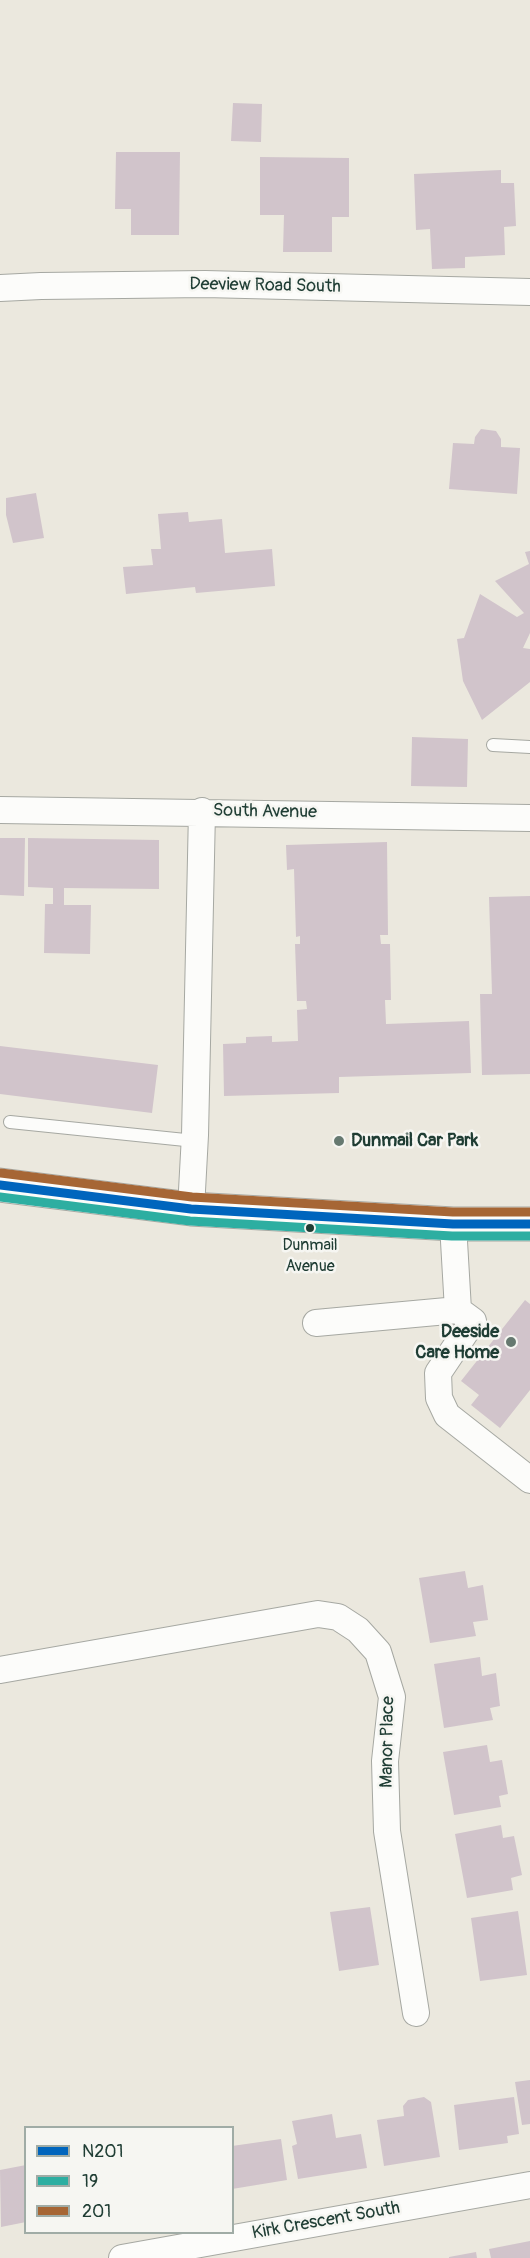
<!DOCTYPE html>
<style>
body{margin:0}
#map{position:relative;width:530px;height:2258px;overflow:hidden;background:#ebe8de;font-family:Pangolin,sans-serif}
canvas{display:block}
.legend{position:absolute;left:24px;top:2126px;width:210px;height:108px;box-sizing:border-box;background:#f6f6f2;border:2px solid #a0aca6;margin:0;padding:8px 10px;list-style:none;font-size:18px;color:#1f3d34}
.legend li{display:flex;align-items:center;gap:12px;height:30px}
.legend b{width:30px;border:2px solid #a0aca6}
</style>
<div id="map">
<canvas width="530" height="2258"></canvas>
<ul class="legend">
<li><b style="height:8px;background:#0065bd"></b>N201</li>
<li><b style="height:8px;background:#2daea1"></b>19</li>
<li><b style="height:8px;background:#a66635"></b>201</li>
</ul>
</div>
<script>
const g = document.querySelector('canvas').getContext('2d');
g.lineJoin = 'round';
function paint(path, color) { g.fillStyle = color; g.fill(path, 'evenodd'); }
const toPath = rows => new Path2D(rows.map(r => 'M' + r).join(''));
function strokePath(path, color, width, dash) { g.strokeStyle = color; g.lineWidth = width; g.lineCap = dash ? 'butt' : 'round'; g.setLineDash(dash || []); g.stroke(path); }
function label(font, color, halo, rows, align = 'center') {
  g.font = font + ' Pangolin,sans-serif'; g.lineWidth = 5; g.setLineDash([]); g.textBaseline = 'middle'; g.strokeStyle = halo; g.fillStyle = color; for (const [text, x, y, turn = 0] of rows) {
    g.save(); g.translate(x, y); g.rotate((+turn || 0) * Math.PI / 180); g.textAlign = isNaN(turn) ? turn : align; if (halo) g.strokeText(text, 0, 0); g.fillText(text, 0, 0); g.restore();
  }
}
paint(toPath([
 [233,103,262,104,261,142,231,141],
 [116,152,180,152,179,235,131,235,131,209,115,209],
 [260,157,349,158,349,217,332,217,332,252,283,252,284,215,260,215],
 [501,170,501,183,514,183,516,226,504,227,505,255,465,257,465,268,432,269,430,229,416,230,414,174],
 [481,429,496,431,501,439,501,447,520,448,517,494,449,489,453,443,474,444,475,437],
 [36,493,44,538,13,543,6,515,6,498],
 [188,512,189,522,222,519,225,553,272,549,275,586,196,593,195,587,126,594,123,567,153,565,151,549,161,549,158,514],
 [530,551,530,633,523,648,530,649,530,682,482,720,463,681,457,639,464,638,480,594,517,617,524,613,495,581,529,564,525,552],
 [412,737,468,739,467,787,411,786],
 [0,838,25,838,24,896,0,895],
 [28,838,159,840,159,889,64,888,64,905,91,905,90,954,44,953,45,904,53,904,53,888,28,887],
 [387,842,388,935,380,935,381,944,390,944,391,1000,385,1000,386,1024,469,1021,471,1073,339,1077,339,1093,224,1096,223,1044,246,1043,246,1037,272,1036,272,1042,298,1041,297,1010,307,1009,306,1001,297,1001,295,944,300,944,300,936,296,937,294,869,287,870,286,845],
 [530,896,530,1074,482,1075,480,994,492,994,489,897],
 [0,1046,158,1065,152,1113,0,1094],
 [525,1300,530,1304,530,1390,500,1428,471,1405,479,1395,461,1381],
 [465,1571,468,1588,483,1585,488,1620,473,1622,476,1636,430,1643,419,1578],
 [480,1657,482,1676,496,1673,500,1706,490,1708,493,1720,444,1728,434,1664],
 [487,1745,490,1762,502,1760,508,1794,499,1796,501,1807,454,1815,443,1752],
 [501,1825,503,1838,514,1836,522,1875,511,1878,513,1890,467,1898,455,1834],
 [370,1907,379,1965,339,1971,330,1912],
 [518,1911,527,1975,480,1981,471,1918],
 [530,2080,530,2124,522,2125,515,2082],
 [424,2097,431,2102,440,2157,384,2166,377,2120,404,2116,403,2106,408,2100],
 [514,2097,519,2134,507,2136,508,2143,459,2150,454,2105],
 [332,2114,336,2138,361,2134,367,2168,298,2179,292,2146,297,2144,292,2121],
 [281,2139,287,2180,232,2189,232,2146],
 [26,2165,26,2222,1,2227,0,2170],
 [530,2241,530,2258,491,2258,489,2249],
 [476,2252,477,2258,449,2258,449,2257]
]), '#d1c4cb');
const lane = toPath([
 [493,745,530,747],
 [10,1122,195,1141]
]);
const street = toPath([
 [0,288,41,286,205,284,530,292],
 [0,810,530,818],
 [191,1209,195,1135,202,811],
 [453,1224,458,1310,473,1321,438,1373,439,1398,447,1415,530,1480],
 [316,1323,458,1310],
 [0,1670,318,1614,338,1617,358,1630,378,1652,392,1697,385,1761,387,1831,416,2013],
 [122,2258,530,2185]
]);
const primary = toPath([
 [0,1185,191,1209,453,1224,530,1224]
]);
strokePath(lane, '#a6a8a2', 14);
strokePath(street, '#a6a8a2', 28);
strokePath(primary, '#a6a8a2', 35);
strokePath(lane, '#fcfcfa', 12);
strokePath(street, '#fcfcfa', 26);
strokePath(primary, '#fcfcfa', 33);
strokePath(toPath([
 [0,1185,191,1209,453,1224,530,1224]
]), '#0065bd', 9);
strokePath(toPath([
 [0,1197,190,1221,452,1236,530,1236]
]), '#2daea1', 9);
strokePath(toPath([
 [1,1173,192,1197,453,1212,530,1212]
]), '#a66635', 9);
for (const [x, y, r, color] of [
 [339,1141,6,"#667970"],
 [310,1228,5,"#1f3d34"],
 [511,1342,6,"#667970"]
]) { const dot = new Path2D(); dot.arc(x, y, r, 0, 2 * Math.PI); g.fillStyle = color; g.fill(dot); strokePath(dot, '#f6f6f2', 2); }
label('16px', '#1f3d34', '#f6f6f2', [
 ["Dunmail",310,1246],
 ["Avenue",310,1267]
]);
label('18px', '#1f3d34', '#f6f6f2', [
 ["Deeview Road South",265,286,1],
 ["South Avenue",265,812,1],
 ["Manor Place",388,1742,-89],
 ["Kirk Crescent South",326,2221,-10]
]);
label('bold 18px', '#1f3d34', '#f6f6f2', [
 ["Dunmail Car Park",351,1141],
 ["Deeside",499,1332,"right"],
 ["Care Home",499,1353,"right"]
], 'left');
</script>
